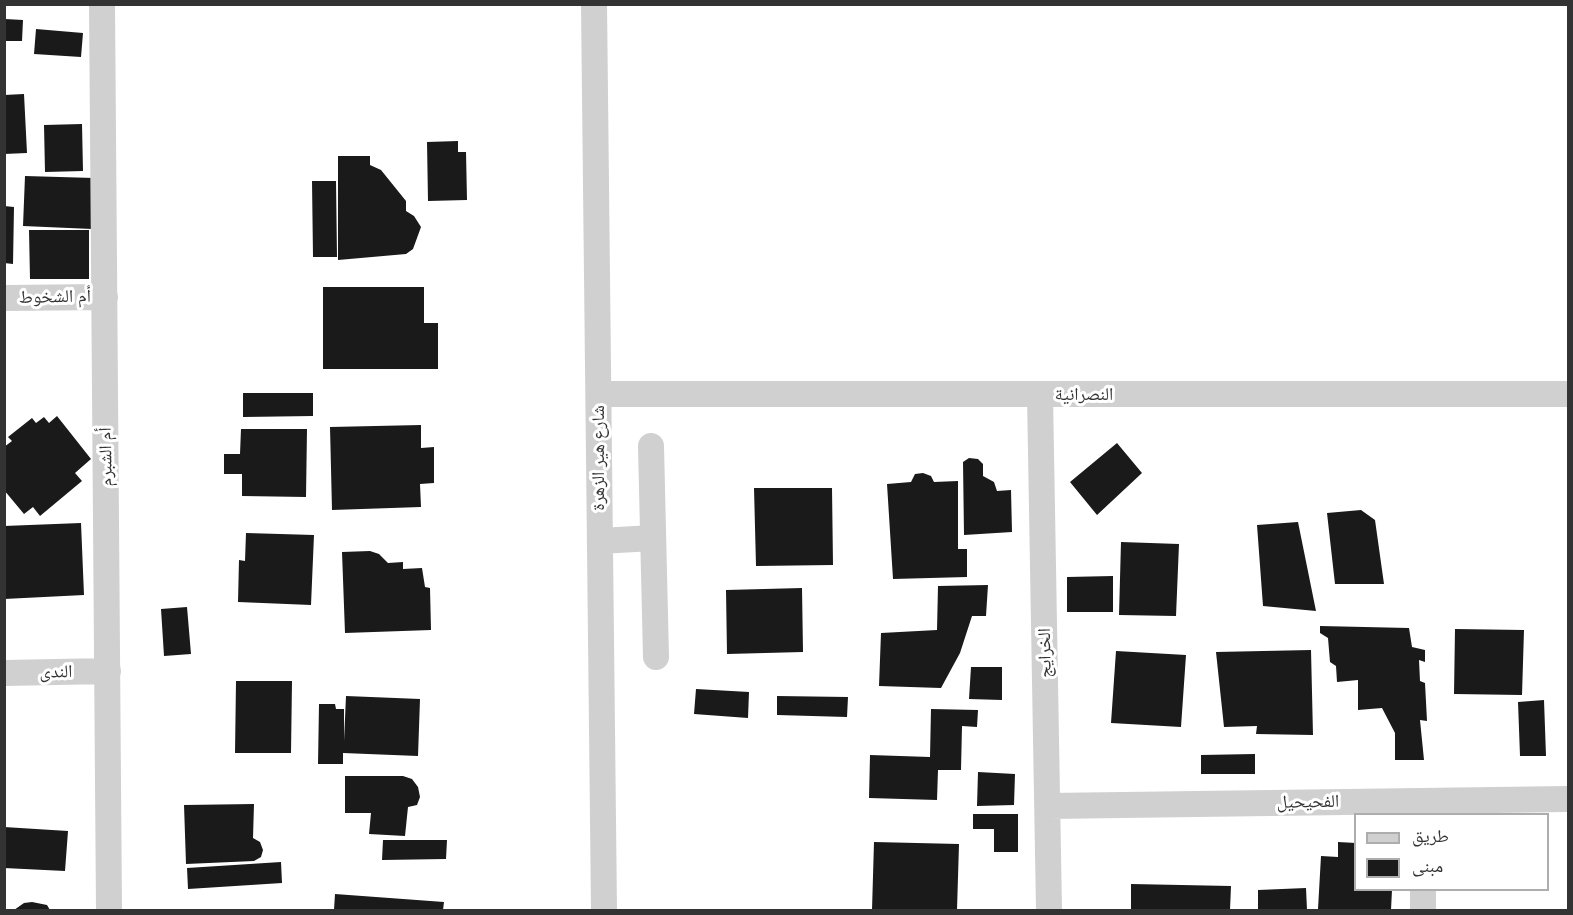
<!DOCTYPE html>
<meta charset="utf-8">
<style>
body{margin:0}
#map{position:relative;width:1573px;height:915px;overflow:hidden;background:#fff;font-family:Montserrat,"Noto Naskh Arabic",sans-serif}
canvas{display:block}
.frame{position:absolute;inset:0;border:6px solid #333;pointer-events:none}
.legend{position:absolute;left:1354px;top:813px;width:195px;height:78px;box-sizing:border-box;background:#fff;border:2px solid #adadad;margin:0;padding:8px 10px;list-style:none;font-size:18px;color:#333}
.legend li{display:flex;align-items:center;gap:12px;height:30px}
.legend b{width:30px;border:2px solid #adadad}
</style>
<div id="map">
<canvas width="1573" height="915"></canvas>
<div class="frame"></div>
<ul class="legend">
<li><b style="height:8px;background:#d0d0d0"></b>طريق</li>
<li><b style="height:16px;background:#1a1a1a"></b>مبنى</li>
</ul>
</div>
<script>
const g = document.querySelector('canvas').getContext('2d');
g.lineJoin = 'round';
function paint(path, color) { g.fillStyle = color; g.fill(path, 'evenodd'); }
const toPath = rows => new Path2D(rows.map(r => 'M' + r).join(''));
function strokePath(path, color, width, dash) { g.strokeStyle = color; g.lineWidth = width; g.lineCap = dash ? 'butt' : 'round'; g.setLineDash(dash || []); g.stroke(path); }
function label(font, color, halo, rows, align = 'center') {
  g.font = font + ' Montserrat,"Noto Naskh Arabic",sans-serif'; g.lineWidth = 6; g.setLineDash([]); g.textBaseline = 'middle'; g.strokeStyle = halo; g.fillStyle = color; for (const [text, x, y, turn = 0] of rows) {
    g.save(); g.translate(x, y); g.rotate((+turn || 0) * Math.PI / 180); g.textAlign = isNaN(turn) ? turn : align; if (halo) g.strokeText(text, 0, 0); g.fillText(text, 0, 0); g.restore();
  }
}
paint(toPath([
 [5,19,23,20,22,41,5,41],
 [36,29,83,33,81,57,34,54],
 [24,94,27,153,4,154,4,95],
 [82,124,83,171,45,172,44,125],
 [458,141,458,152,466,152,467,200,428,201,427,142],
 [338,156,370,156,370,165,381,170,406,201,406,211,414,216,421,227,413,249,406,254,338,260],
 [25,176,94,178,92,229,23,226],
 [312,181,336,181,337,257,313,257],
 [4,206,14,207,13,264,4,263],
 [29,230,89,230,89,279,30,279],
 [323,287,424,287,424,323,438,323,438,369,323,369],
 [243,393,313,393,313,416,243,417],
 [57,416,91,459,75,473,82,481,40,516,33,507,24,514,4,490,4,447,12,441,8,437,32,418,36,423,44,417,49,423],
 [421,425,421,448,434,447,434,483,420,484,421,507,332,510,330,427],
 [241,429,307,429,306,497,242,496,242,474,224,474,224,454,240,454],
 [1117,443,1142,473,1097,515,1070,482],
 [969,458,978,459,983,464,983,476,994,482,997,491,1011,490,1012,532,964,535,963,462],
 [923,473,931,476,934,482,958,481,958,549,967,549,967,577,893,579,887,484,911,482,915,474],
 [754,488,832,488,833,565,756,566],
 [1361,510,1375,520,1384,584,1335,584,1327,513],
 [1298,522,1316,611,1263,606,1257,525],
 [81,523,84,595,4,599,4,526],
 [246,533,314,535,311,605,238,602,239,560,245,561],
 [1121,542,1179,544,1176,616,1119,615],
 [370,551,379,554,388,563,403,562,403,569,422,568,425,587,430,588,431,630,345,633,342,552],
 [1113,576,1113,612,1067,612,1067,577],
 [988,585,986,616,972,616,960,653,941,688,879,686,881,633,937,630,938,586],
 [802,588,803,652,727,654,726,590],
 [187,607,191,654,164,656,161,609],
 [1320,626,1409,628,1412,647,1425,650,1425,662,1419,660,1420,681,1425,683,1427,721,1420,720,1424,760,1395,760,1395,733,1382,708,1358,710,1358,680,1337,682,1336,666,1330,662,1328,638,1320,633],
 [1455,629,1524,630,1522,695,1454,694],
 [1311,650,1313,735,1256,734,1257,726,1224,727,1216,652],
 [1116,651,1186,655,1181,727,1111,723],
 [971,667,1002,667,1002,700,969,699],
 [236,681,292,681,291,753,235,753],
 [696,689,749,692,748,718,694,714],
 [346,696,420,699,418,756,343,753,343,764,318,764,319,704,335,704,336,709,344,709,344,741],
 [777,696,848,697,847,717,777,715],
 [1544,700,1546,756,1520,756,1518,702],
 [931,709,978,710,977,727,962,726,961,770,938,770,937,800,869,798,870,755,930,757],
 [1255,754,1255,774,1201,774,1201,755],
 [978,772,1015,774,1014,805,977,806],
 [345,776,403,776,412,779,418,787,420,797,417,805,408,807,405,836,369,834,371,813,345,813],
 [254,804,253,838,260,842,263,850,261,857,254,861,186,864,184,805],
 [973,814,1018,814,1018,852,994,852,994,829,973,829],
 [4,827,68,831,65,871,4,868],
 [383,840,447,840,446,859,382,860],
 [874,842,959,844,957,910,872,910],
 [1338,842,1356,843,1356,890,1392,890,1391,910,1318,909,1321,856,1338,857],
 [281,862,282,883,188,889,187,868],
 [1131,884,1231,886,1230,910,1131,910],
 [1306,888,1307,910,1258,910,1258,890],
 [335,894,444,902,443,910,334,910],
 [32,902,47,905,50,910,14,910,24,903]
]), '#1a1a1a');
strokePath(toPath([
 [102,4,109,910],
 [594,4,604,910],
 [4,298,105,297],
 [599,394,1568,394],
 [1040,395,1049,910],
 [651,446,656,657],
 [600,541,653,538],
 [4,673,108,671],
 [1048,806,1568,799],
 [1423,890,1423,910]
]), '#d0d0d0', 26);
label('18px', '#333', '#fff', [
 ["أم الشخوط",55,297,-1],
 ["النصرانية",1084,395],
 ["أم الشبرم",106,457,-91],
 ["شارع هير الزهرة",599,458,-90],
 ["الخرايج",1045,653,-91],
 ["الندى",56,672,-1],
 ["الفحيحيل",1308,802,-1]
]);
</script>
